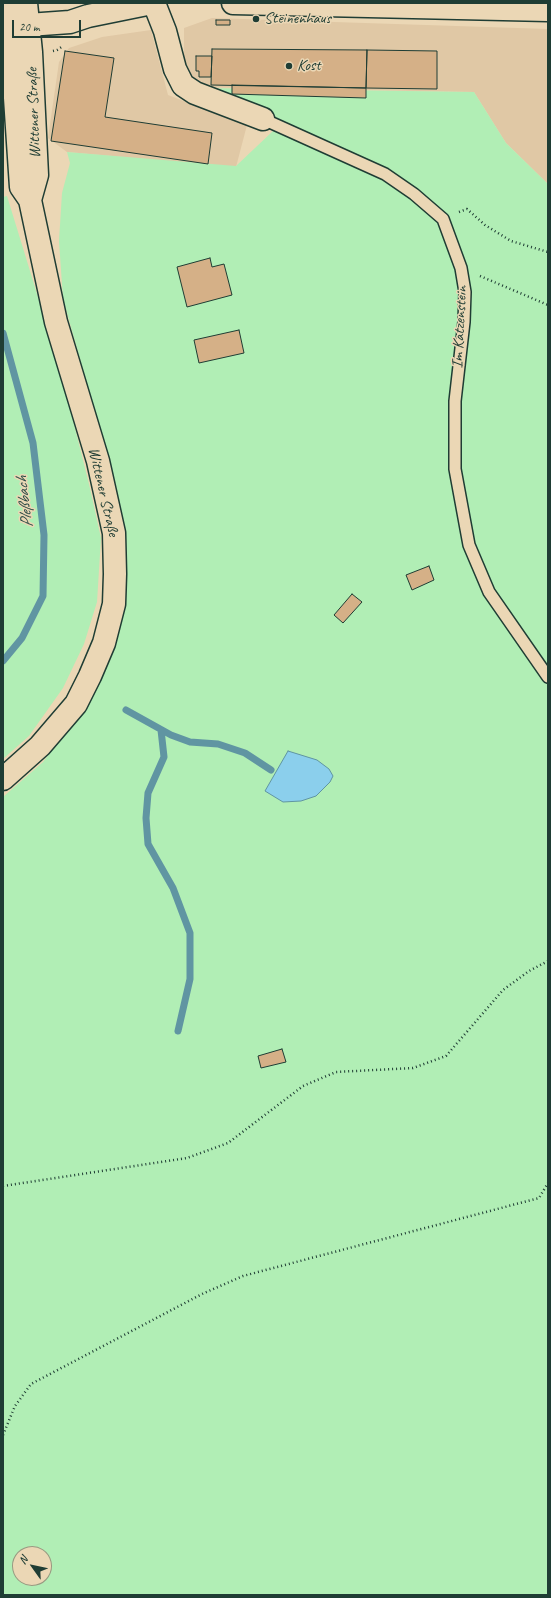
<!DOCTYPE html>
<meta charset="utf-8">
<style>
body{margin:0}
#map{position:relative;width:551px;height:1598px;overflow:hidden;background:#ebd7b5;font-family:Caveat,sans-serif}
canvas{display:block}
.frame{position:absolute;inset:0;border:4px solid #1f3d34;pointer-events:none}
.north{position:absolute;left:12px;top:1546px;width:40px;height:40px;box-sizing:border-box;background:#ebd7b5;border:1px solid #999981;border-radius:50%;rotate:303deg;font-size:11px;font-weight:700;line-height:16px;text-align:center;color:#1f3d34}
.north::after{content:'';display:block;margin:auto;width:14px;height:18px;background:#1f3d34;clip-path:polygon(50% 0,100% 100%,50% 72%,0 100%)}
.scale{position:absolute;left:12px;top:20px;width:69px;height:18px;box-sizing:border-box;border:2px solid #1f3d34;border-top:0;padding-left:5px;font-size:12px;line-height:14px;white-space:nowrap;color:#1f3d34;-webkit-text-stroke:3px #ebd7b5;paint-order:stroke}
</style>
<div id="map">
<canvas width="551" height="1598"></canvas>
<div class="frame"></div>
<div class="north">N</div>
<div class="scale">20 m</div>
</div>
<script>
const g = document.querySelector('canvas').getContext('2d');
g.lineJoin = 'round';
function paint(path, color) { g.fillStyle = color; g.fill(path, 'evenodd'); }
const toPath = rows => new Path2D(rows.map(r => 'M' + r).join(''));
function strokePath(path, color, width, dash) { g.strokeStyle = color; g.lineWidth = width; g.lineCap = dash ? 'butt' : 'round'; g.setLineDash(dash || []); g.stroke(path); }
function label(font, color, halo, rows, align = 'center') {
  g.font = font + ' Caveat,sans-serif'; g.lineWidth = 3; g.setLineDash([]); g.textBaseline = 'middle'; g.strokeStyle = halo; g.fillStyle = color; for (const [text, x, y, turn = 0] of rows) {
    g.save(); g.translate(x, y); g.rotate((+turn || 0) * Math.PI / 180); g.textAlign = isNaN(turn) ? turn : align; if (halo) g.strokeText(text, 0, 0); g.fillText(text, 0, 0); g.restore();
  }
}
paint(toPath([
 [212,18,548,29,548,184,506,143,474,92,194,87,184,63,184,28],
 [151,30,168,95,247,125,236,167,67,152,48,138,59,62,69,48,102,37]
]), '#e0c8a5');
paint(toPath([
 [204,88,474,92,506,143,548,184,548,1595,3,1595,3,797,43,762,87,702,117,635,127,557,117,490,63,299,59,241,62,193,70,163,67,152,236,166,274,130],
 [20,1554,44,1554,44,1578,20,1578],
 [7,196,61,372,89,484,101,538,97,602,84,644,63,688,29,736,3,759,3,197]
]), '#b1eeb5');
const water = toPath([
 [288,751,317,760,329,769,333,776,330,782,316,796,301,801,283,802,265,791,288,751]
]);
paint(water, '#8bcfec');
strokePath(water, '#6095a2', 1);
strokePath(toPath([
 [3,333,33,443,44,535,43,596,22,638,3,661],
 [126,710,171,735,190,742,218,744,245,753,271,770],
 [161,730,164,757,148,793,146,818,148,844,173,888,190,933,190,979,178,1031]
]), '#6095a2', 7);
const building = toPath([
 [216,20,230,20,230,25,216,25,216,20],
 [212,49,367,50,366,88,211,85,212,49],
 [367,50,437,51,437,89,366,88,367,50],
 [65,51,114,58,105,117,212,133,208,164,51,141,65,51],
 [196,56,212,56,211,77,199,77,199,71,196,71,196,56],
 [232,85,366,88,366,98,232,94,232,85],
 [210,258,212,267,224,264,232,295,187,307,177,267,210,258],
 [239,330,244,353,199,363,194,340,239,330],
 [429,566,434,580,412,590,406,575,429,566],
 [352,594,362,602,343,623,334,615,352,594],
 [282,1049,286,1062,261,1068,258,1056,282,1049]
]);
paint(building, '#d5b087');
strokePath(building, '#1f3d34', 1);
const lane = toPath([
 [263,119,385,174,414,194,443,219,461,268,465,292,464,322,455,401,455,469,469,545,489,592,548,677]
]);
const street = toPath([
 [154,3,165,31,175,69,183,85,195,93,263,119]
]);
const secondary = toPath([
 [26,3,31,52,37,175,30,200],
 [233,3,548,10],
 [14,26,70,22,88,16,152,3],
 [3,779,40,746,76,704,90,676,104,643,114,604,115,574,114,533,98,461,56,322,30,200,21,187,12,53,6,3]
]);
strokePath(lane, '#1f3d34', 14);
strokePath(street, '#1f3d34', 25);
strokePath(secondary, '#1f3d34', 25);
strokePath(toPath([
 [53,51,57,50,63,46],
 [459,212,467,209,485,225,511,241,548,252],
 [480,276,548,305],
 [3,1186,187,1158,228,1143,303,1086,336,1072,413,1068,446,1056,503,990,529,971,548,961],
 [3,1435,15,1406,31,1384,202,1294,243,1276,539,1198,548,1183]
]), '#1f3d34', 2.5, [1, 3]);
strokePath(lane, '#ebd7b5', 11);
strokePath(street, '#ebd7b5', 22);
strokePath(secondary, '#ebd7b5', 22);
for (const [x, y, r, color] of [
 [256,19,4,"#1f3d34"],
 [289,66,4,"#1f3d34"]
]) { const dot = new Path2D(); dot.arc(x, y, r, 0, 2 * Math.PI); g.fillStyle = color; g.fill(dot); strokePath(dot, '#ebd7b5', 1.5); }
label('16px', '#1f3d34', '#ebd7b5', [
 ["Steinenhaus",264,19],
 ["Kost",297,66]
], 'left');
label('16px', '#1f3d34', '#ebd7b5', [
 ["Wittener Straße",34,113,-92],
 ["Im Katzenstein",460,327,-87],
 ["Wittener Straße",103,492,77]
]);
label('italic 17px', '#2a4c46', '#ebd7b5', [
 ["Pleßbach",25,502,-97]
]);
</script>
